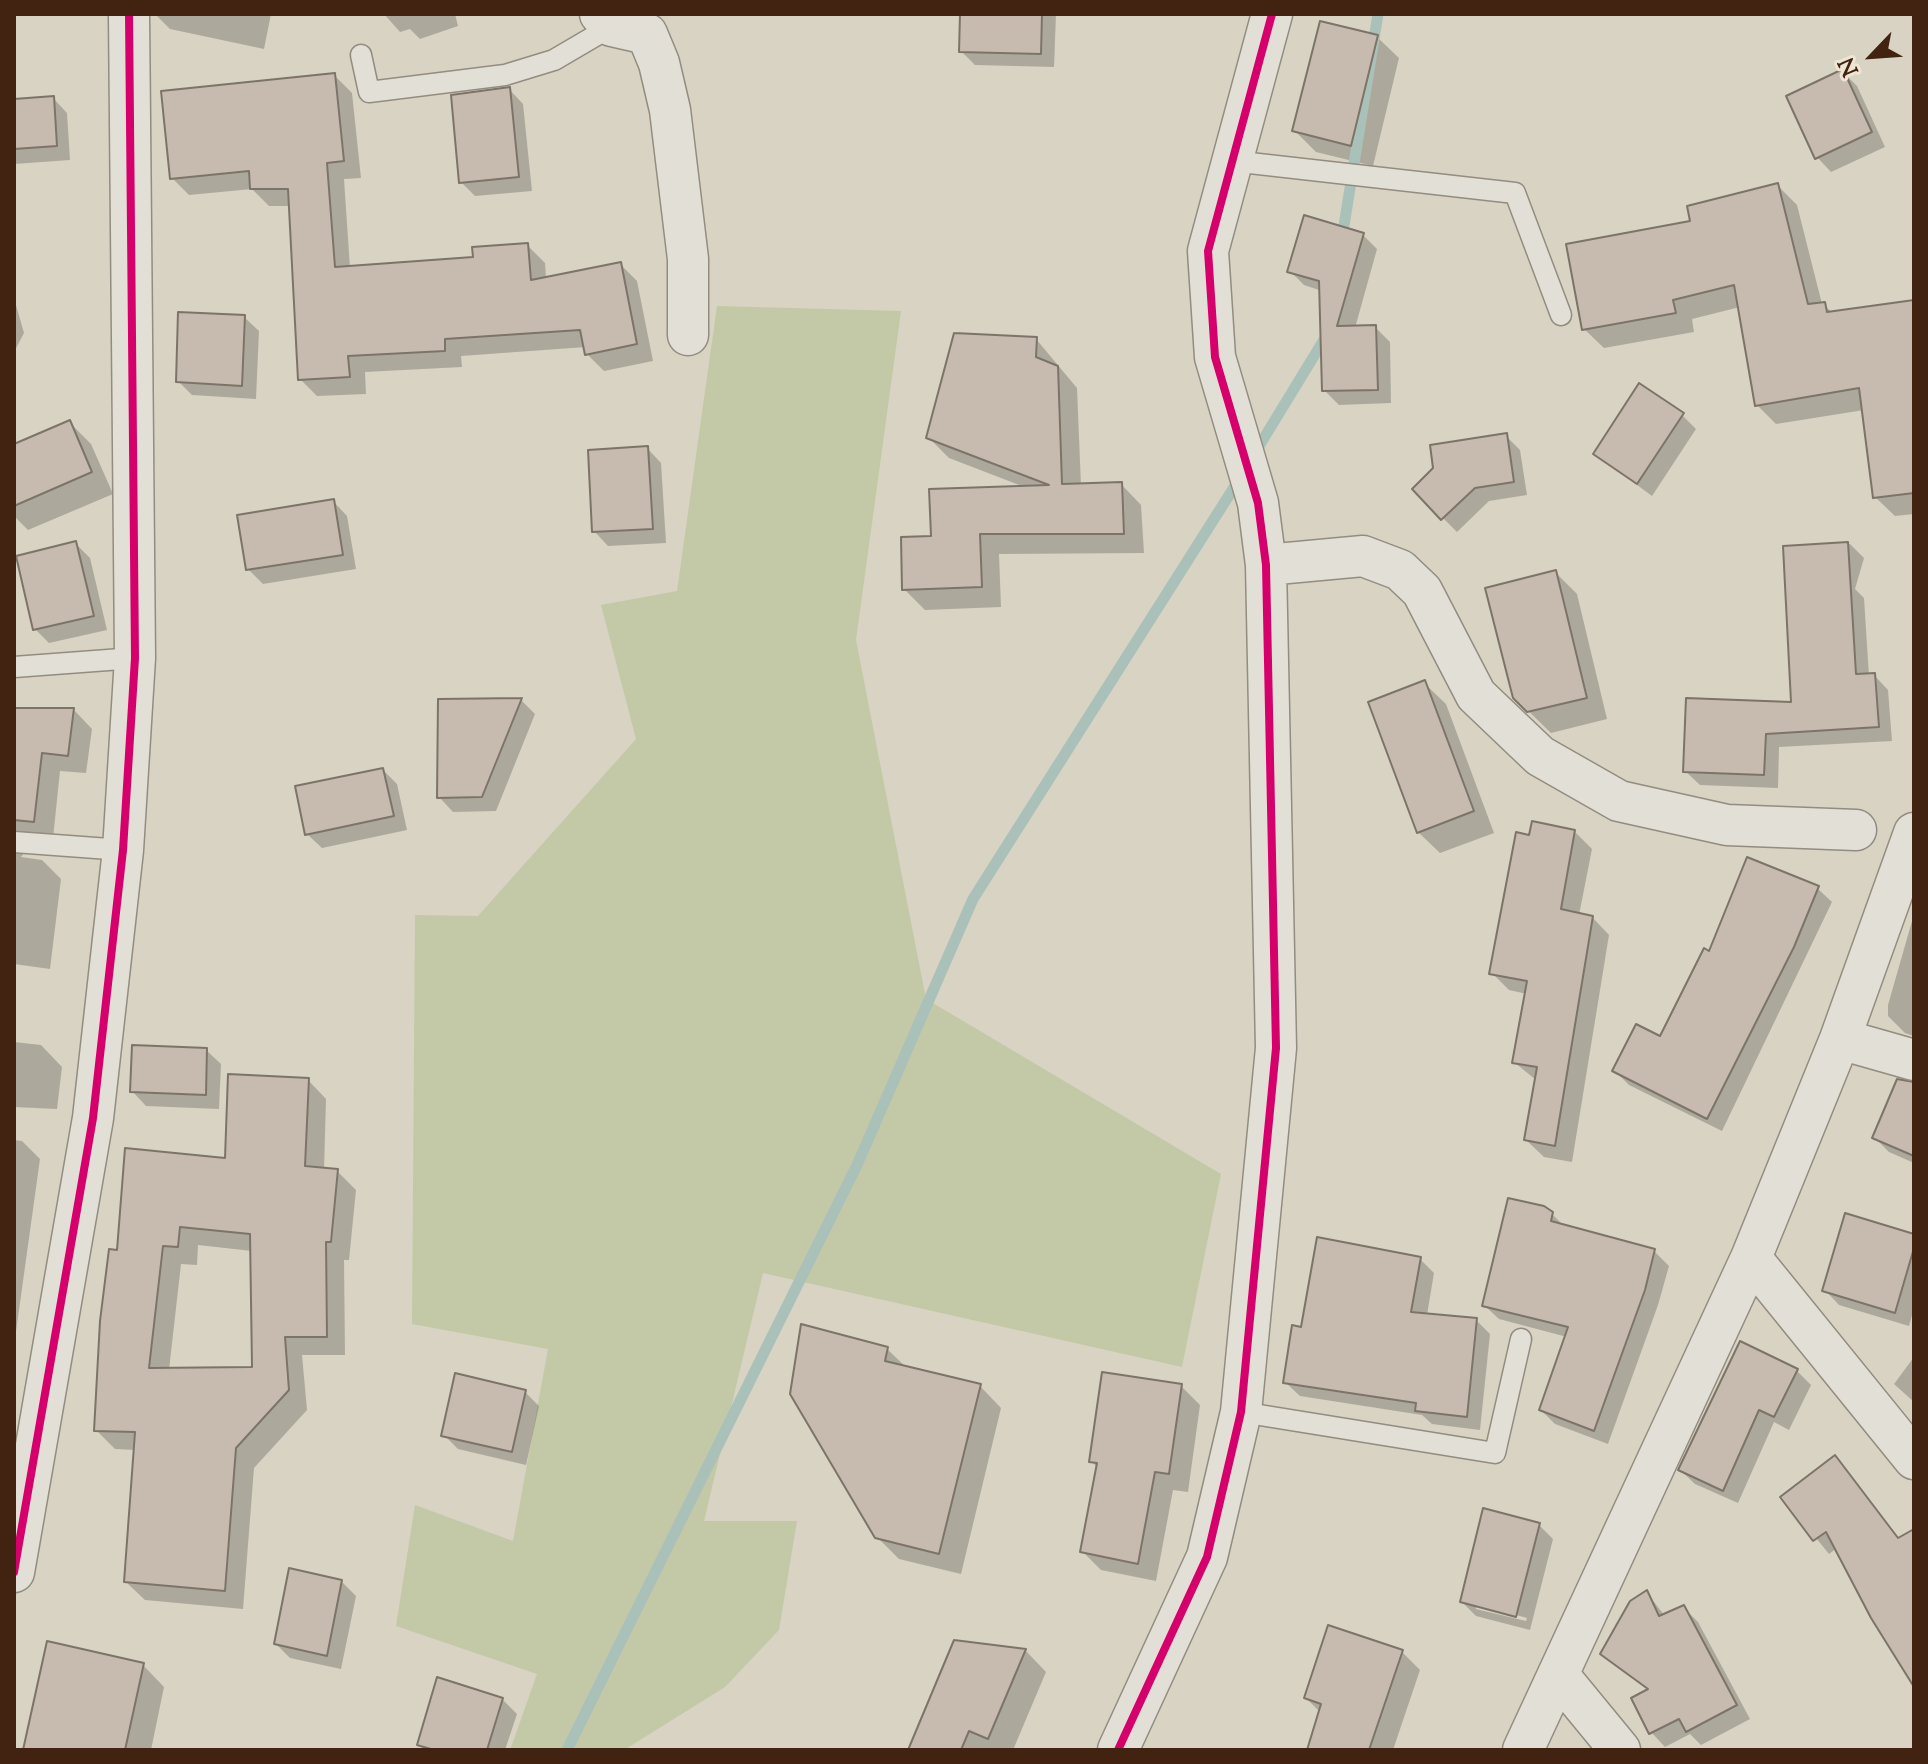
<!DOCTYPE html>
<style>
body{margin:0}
#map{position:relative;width:1928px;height:1764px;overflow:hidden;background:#d8d3c2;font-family:"Sorts Mill Goudy",serif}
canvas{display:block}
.frame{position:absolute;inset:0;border:16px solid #422211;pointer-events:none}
.north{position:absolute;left:1832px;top:16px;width:80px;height:80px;-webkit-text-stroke:6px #ece6d2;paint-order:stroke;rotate:245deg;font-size:22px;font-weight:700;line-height:32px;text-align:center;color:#422211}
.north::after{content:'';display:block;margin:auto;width:28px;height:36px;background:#422211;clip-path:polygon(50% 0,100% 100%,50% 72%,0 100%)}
</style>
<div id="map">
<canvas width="1928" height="1764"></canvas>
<div class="frame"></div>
<div class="north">N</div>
</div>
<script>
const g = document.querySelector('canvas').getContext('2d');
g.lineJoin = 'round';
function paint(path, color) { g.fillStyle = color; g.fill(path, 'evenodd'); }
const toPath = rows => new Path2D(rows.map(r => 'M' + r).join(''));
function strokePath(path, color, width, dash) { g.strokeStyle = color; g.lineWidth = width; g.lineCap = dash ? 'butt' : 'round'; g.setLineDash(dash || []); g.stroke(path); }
paint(toPath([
 [717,306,901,311,856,640,926,999,1221,1174,1182,1367,763,1273,704,1521,797,1521,779,1630,725,1687,624,1750,510,1750,537,1674,396,1626,415,1505,513,1541,548,1349,412,1324,415,915,478,916,636,739,601,605,677,591]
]), '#c3c9a7');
paint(toPath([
 [271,14,264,49,170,29,156,15],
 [384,14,455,14,458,26,420,39,410,29,400,32],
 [962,14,1056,14,1054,67,975,65,961,51],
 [1377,37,1399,58,1373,166,1316,152,1295,131],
 [1843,72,1857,86,1885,147,1831,172,1817,157],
 [335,76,352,93,361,178,344,179,350,268,475,259,528,246,545,263,546,279,620,264,637,281,653,361,604,371,587,354,586,347,461,356,462,367,365,372,366,394,317,396,300,379,291,206,269,206,252,189,189,195,172,178],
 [509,89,523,104,532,191,475,196,461,182],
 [53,98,67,113,70,160,14,164,14,102],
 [1778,186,1797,205,1822,304,1833,313,1914,302,1914,514,1895,516,1875,497,1864,410,1776,424,1757,405,1740,307,1692,319,1694,332,1604,348,1584,329,1693,222],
 [1363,235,1377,249,1355,328,1375,327,1390,342,1391,403,1339,405,1324,390,1322,291,1304,285,1290,271],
 [14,298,24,333,14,352],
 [244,317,259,331,256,399,192,395,178,381],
 [1036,339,1077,388,1081,486,1121,484,1141,505,1144,553,999,554,1001,607,925,610,904,589,933,538,1027,488,949,458,928,437],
 [1682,415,1696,429,1652,496,1595,454],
 [69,422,91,444,113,494,28,530,14,516,14,446],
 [1506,436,1520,450,1527,495,1489,501,1457,532,1414,489],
 [647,448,661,463,666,543,608,546,594,531],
 [333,501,347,516,356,569,263,584,248,569],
 [76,544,90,558,107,630,49,643,35,629],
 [1850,544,1864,558,1855,589,1864,598,1869,676,1874,675,1888,690,1892,741,1779,747,1778,788,1700,785,1685,771,1793,704,1785,548],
 [1556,573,1577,594,1607,719,1551,733,1514,697],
 [1424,683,1446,704,1494,833,1440,853,1418,832],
 [521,700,535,714,496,811,453,812,439,797,440,701],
 [14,710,74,710,92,729,86,773,60,771,52,848,28,848,21,857,42,860,61,879,50,969,14,964],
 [383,770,397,784,407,830,322,848,307,834],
 [1574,831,1592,849,1579,915,1592,917,1609,935,1572,1162,1544,1157,1526,1140,1536,1080,1514,1062,1527,994,1509,990,1492,973,1531,837],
 [1817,888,1832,902,1722,1131,1629,1085,1615,1071,1661,1038,1711,953],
 [1914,914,1914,1036,1905,1033,1888,1016,1888,1005],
 [14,1042,41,1045,62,1067,57,1109,14,1107],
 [206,1050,221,1064,219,1109,146,1106,132,1091],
 [308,1080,326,1099,324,1170,337,1171,356,1190,349,1260,344,1260,345,1355,302,1355,307,1410,254,1468,243,1609,145,1600,126,1582,136,1450,115,1449,96,1430,119,1253,227,1160],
 [198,1245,252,1251,254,1369,169,1370,181,1264,197,1265],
 [1914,1084,1914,1163,1889,1152,1875,1138],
 [14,1140,22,1141,40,1159,14,1346],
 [1552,1214,1565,1227,1654,1251,1669,1266,1658,1305,1608,1444,1555,1424,1541,1410,1567,1337,1499,1319,1484,1305],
 [1914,1236,1914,1308,1909,1326,1839,1305,1825,1290],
 [1420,1259,1434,1273,1427,1315,1476,1320,1490,1334,1480,1430,1432,1424,1422,1415,1300,1396,1285,1382,1303,1329],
 [887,1349,907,1368,980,1386,1001,1408,961,1574,899,1559,877,1537,792,1394],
 [1914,1357,1914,1402,1894,1384],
 [1796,1370,1811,1385,1789,1430,1774,1422,1738,1503,1695,1484,1680,1470],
 [1181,1386,1200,1405,1188,1492,1173,1490,1156,1581,1101,1570,1082,1551,1098,1468,1091,1461],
 [525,1392,539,1406,526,1465,458,1449,444,1435],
 [1835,1458,1900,1539,1914,1532,1914,1684,1837,1548,1829,1554,1783,1497],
 [1539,1525,1553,1539,1530,1630,1476,1616,1462,1602],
 [1476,1604,1527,1618,1526,1621,1476,1609],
 [341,1581,356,1596,341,1669,290,1658,276,1644],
 [1647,1593,1665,1616,1684,1608,1698,1622,1750,1719,1701,1745,1690,1734,1665,1747,1651,1732,1649,1691,1602,1653],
 [1025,1650,1046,1672,1013,1750,915,1750],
 [1402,1652,1420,1670,1393,1750,1309,1750,1321,1713,1306,1698],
 [143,1665,164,1687,151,1750,25,1750],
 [502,1699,517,1714,505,1750,425,1750,419,1744]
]), '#0003');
strokePath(toPath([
 [1342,238,1378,14],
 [1253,456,1325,338],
 [567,1750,857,1165,973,899,1240,478]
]), '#aac1ba', 11);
const building = toPath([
 [960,14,1042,14,1041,54,959,52,960,14],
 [1320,21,1378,35,1351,146,1292,131,1320,21],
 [1843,69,1872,132,1815,159,1786,96,1843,69],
 [335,73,344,161,327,163,335,267,473,257,472,247,528,243,531,280,621,262,637,344,585,355,580,330,445,339,445,351,348,356,350,377,298,380,288,189,250,189,249,171,170,179,161,91,335,73],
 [510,87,519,177,459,183,451,95,510,87],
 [54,96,57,146,14,149,14,99,54,96],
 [1778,183,1808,304,1825,302,1827,312,1914,300,1914,493,1873,498,1859,388,1755,406,1734,285,1673,300,1676,313,1582,330,1566,244,1690,221,1687,206,1778,183],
 [1304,215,1364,233,1337,326,1376,325,1378,390,1322,391,1319,281,1287,272,1304,215],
 [178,312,245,315,242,386,176,382,178,312],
 [954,333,1037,337,1036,357,1058,366,1062,484,1122,482,1124,534,980,534,982,587,902,590,901,537,931,536,929,489,1049,485,926,438,954,333],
 [1639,383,1684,413,1637,484,1593,454,1639,383],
 [70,420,92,472,14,506,14,444,70,420],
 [1507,433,1514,482,1475,488,1441,520,1412,489,1433,468,1430,445,1507,433],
 [648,446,653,529,592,532,588,450,648,446],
 [334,499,343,555,246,570,237,515,334,499],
 [76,541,94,616,33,630,16,556,76,541],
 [1848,542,1856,674,1875,673,1879,727,1766,734,1764,775,1683,772,1686,698,1791,702,1783,546,1848,542],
 [1556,570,1587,698,1527,712,1513,698,1485,588,1556,570],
 [1425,680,1474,811,1417,833,1368,702,1425,680],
 [522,698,482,797,437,798,438,699,522,698],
 [14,708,74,708,68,756,42,753,34,822,14,820,14,708],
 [383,768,394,816,305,835,295,786,383,768],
 [1532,821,1575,830,1561,909,1593,916,1555,1146,1524,1140,1537,1067,1512,1063,1527,981,1489,974,1516,832,1529,835,1532,821],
 [1747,857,1819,886,1794,947,1707,1119,1612,1071,1636,1024,1660,1036,1704,948,1709,951,1747,857],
 [132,1045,207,1048,206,1095,130,1092,132,1045],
 [228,1074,309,1078,305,1166,338,1169,331,1242,326,1242,327,1337,285,1337,289,1390,236,1448,225,1591,124,1582,135,1432,94,1431,100,1321,109,1249,117,1250,125,1148,225,1158,228,1074],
 [180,1227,250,1234,252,1367,149,1368,163,1246,178,1247,180,1227],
 [1897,1079,1914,1082,1914,1156,1872,1138,1897,1079],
 [1508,1198,1544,1206,1553,1212,1551,1221,1655,1249,1645,1290,1594,1431,1539,1410,1568,1327,1482,1306,1508,1198],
 [1845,1213,1914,1234,1914,1248,1895,1313,1822,1291,1845,1213],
 [1317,1237,1421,1257,1411,1312,1477,1318,1467,1417,1415,1411,1416,1403,1283,1383,1292,1325,1301,1327,1317,1237],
 [801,1324,888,1347,885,1361,981,1384,939,1554,875,1538,790,1394,801,1324],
 [1740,1341,1798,1369,1774,1417,1759,1410,1723,1491,1678,1470,1740,1341],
 [1102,1372,1182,1384,1169,1474,1155,1472,1138,1564,1080,1552,1097,1463,1089,1462,1102,1372],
 [455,1373,526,1390,512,1452,441,1436,455,1373],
 [1835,1455,1898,1538,1914,1529,1914,1687,1871,1618,1826,1532,1813,1541,1780,1497,1835,1455],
 [1483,1508,1540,1523,1516,1617,1460,1602,1483,1508],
 [289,1568,342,1580,327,1656,274,1644,289,1568],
 [1647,1590,1659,1616,1684,1605,1737,1705,1686,1732,1679,1719,1649,1734,1631,1698,1648,1689,1600,1654,1630,1601,1647,1590],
 [1328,1625,1403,1650,1369,1750,1307,1750,1321,1704,1304,1698,1328,1625],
 [954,1640,1026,1649,988,1739,969,1731,961,1750,908,1750,954,1640],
 [47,1641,144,1663,125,1750,23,1750,47,1641],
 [437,1677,503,1698,487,1750,434,1750,417,1745,437,1677]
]);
paint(building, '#c7bbaf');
strokePath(building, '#7d7469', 2);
const service = toPath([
 [361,55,369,92,505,75,554,60,612,26],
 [1232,161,1515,193,1561,315],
 [14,667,135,658],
 [14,842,123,850],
 [1241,1412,1495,1453,1521,1339]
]);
const minor = toPath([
 [600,14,612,26,647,34,659,63,670,110,688,259,688,335],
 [1266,565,1363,556,1400,570,1422,591,1476,695,1540,756,1619,801,1727,825,1856,830],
 [1840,1039,1914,1060],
 [1751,1258,1914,1459],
 [14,1572,93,1118,123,850,135,658,129,14],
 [1560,1677,1620,1750],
 [1118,1750,1207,1557,1241,1412,1276,1048,1266,565,1258,503,1215,357,1208,251,1272,14],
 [1523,1750,1751,1258,1840,1039,1914,833]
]);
strokePath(service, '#938c80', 23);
strokePath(minor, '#938c80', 43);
strokePath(service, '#e2dfd6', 20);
strokePath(minor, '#e2dfd6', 40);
strokePath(toPath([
 [14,1572,93,1118,123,850,135,658,129,14],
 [1118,1750,1207,1557,1241,1412,1276,1048,1266,565,1258,503,1215,357,1208,251,1272,14]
]), '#d6006c', 8);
</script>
